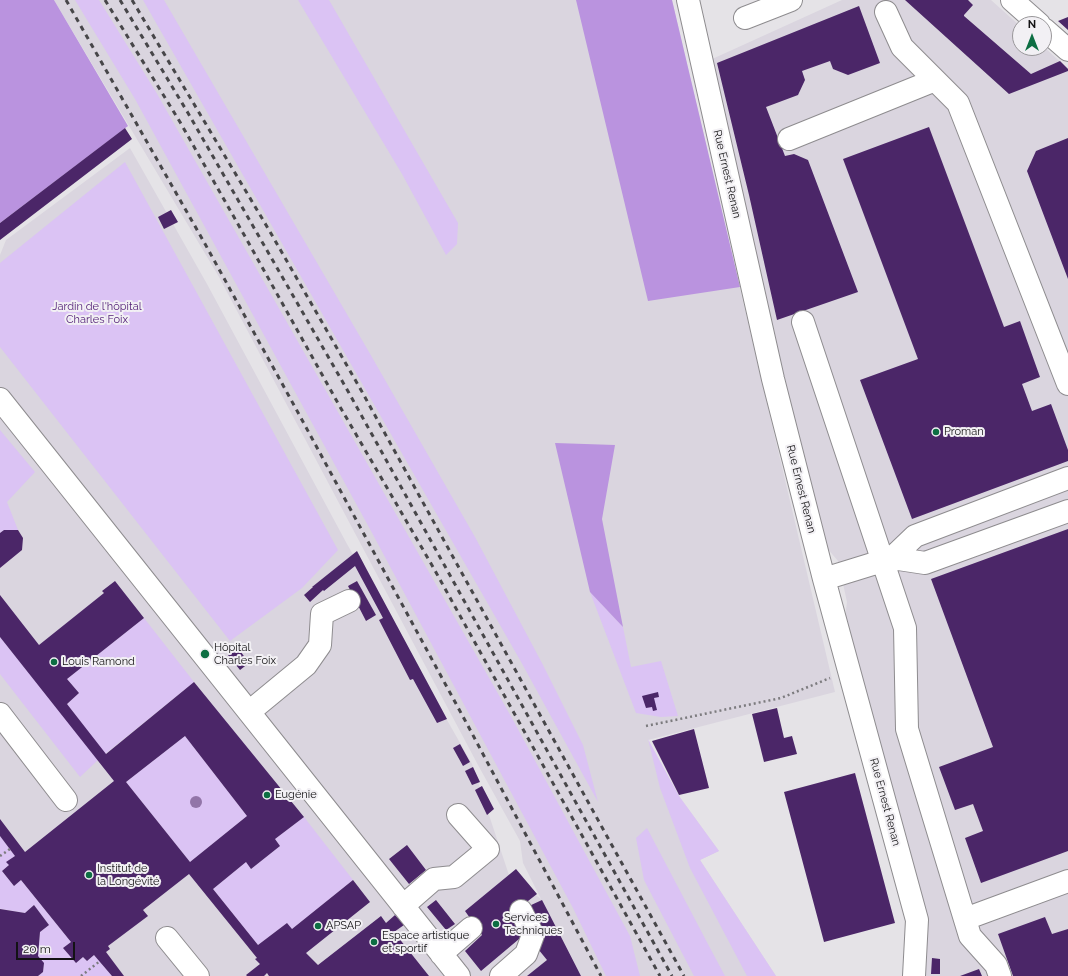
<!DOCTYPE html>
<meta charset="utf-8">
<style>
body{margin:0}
#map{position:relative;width:1068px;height:976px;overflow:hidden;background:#e5e3e7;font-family:Raleway,sans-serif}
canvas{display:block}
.north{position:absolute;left:1012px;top:16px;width:40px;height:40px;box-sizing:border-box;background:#f2f0f4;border:1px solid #99979a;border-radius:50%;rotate:0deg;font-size:11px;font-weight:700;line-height:16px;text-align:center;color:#131214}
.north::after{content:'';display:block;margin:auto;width:14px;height:18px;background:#0d6e43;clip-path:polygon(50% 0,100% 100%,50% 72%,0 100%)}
.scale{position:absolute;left:16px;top:942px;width:59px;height:18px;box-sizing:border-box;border:2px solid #131214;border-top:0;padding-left:5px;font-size:12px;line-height:14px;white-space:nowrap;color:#131214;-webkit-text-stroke:3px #f2f0f4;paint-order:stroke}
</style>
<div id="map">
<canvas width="1068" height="976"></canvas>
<div class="north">N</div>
<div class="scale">20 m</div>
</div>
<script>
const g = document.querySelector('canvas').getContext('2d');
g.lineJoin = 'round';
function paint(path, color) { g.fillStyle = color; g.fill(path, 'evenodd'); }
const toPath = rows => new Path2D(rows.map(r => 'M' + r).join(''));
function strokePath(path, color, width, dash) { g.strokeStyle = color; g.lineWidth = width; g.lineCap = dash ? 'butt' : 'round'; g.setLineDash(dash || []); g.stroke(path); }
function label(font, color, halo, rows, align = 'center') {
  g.font = font + ' Raleway,sans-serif'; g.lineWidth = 4; g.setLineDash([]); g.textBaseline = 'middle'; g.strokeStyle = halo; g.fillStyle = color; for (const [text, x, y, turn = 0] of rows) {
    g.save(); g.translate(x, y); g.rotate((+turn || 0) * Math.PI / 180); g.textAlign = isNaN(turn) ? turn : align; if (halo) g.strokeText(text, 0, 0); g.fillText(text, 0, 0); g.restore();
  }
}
paint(toPath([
 [54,0,672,0,835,692,648,740,679,796,719,851,700,860,776,976,0,976,0,255,6,240,130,148,207,284,347,544,472,764,509,875,541,899,523,863,520,841,478,765,219,277],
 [842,0,991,0,1020,26,1020,48,1044,48,1044,47,1068,69,1068,976,925,976,926,920,845,618,847,602,838,561,822,542,710,60]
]), '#dad5df');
paint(toPath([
 [75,0,99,0,156,92,513,720,630,936,640,976,606,976,573,908,371,531,135,99],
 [143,0,164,0,369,352,475,537,543,665,583,745,598,802,520,660],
 [298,0,329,0,458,223,457,244,446,255,402,174],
 [125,162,338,550,302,588,230,641,0,347,0,263],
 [0,430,35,472,7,502,18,530,4,530,0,533],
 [590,592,623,627,631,667,661,661,678,716,661,717,636,713],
 [144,618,194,682,105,754,67,704,79,693,67,679],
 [0,637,98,760,80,777,0,674],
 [185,736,247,816,190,862,126,782],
 [648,739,679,796,719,851,700,860,776,976,747,976,690,868,660,788],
 [304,817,353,880,292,929,287,923,258,945,213,889,246,862,251,869,280,846,275,839],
 [647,828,709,946,725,976,694,976,644,880,636,838],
 [0,836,15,856,7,862,9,865,2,871,14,886,21,880,71,942,63,948,76,963,83,957,87,961,94,955,112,976,38,976,43,972,44,964,38,956,40,932,49,925,34,905,25,913,1,909,0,908]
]), '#dbc3f4');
paint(toPath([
 [0,0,54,0,128,126,0,223],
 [576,0,672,0,740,287,648,301],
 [555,443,615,445,602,519,623,627,590,592]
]), '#ba93df');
paint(toPath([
 [905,0,968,0,973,5,964,15,964,16,1031,74,1060,61,1068,69,1068,71,1009,94],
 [859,6,880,63,848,75,833,69,830,61,802,71,805,80,798,95,766,107,785,156,794,154,808,160,858,292,777,320,749,195,717,63],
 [1068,17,1068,30,1058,21],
 [929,127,1004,327,1020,321,1040,377,1022,384,1032,411,1051,404,1068,450,1068,461,912,519,860,380,918,359,843,159],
 [125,128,132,139,0,240,0,223],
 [1068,138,1068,279,1027,171,1036,151],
 [171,210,178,222,164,229,158,217],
 [1068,529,1068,851,981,883,965,838,983,831,973,804,955,810,939,767,993,747,931,579],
 [4,530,18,530,23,538,22,550,0,568,0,533],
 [357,551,367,570,447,719,437,723,413,679,410,680,379,620,383,618,355,566,324,591,323,590,310,602,304,595,313,587,312,587],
 [115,581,144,618,67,679,79,693,67,704,106,754,194,682,304,817,275,839,280,846,251,869,246,862,213,889,258,945,287,923,292,929,353,880,370,902,306,953,318,965,381,916,386,923,395,915,404,925,394,932,429,976,269,976,267,973,264,976,247,976,246,975,260,964,255,959,257,958,189,874,143,910,148,916,108,946,110,949,106,952,124,976,112,976,94,955,87,961,83,957,76,963,63,948,71,942,21,880,14,886,2,871,9,865,6,862,15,856,0,836,0,819,25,852,114,781,0,637,0,595,39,645,104,593,102,591],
 [185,736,247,816,190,862,126,782],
 [357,581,376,615,366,621,348,586],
 [238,648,249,663,240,670,228,655],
 [658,692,659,697,654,698,657,710,653,711,652,707,646,708,642,696],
 [777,708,784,738,792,736,797,754,764,762,752,714],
 [694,729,709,788,679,795,652,741],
 [460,744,470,762,463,766,453,748],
 [473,767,480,782,472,785,465,771],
 [855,773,895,923,824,942,784,792],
 [482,786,494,809,487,815,475,790],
 [407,845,426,870,409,884,389,859],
 [516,869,537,894,510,915,525,934,481,971,465,951,482,935,465,911],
 [436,900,455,924,446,930,427,907],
 [542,900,558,931,581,976,527,976,547,960,534,944,545,936,529,906],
 [34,905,49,925,40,932,38,956,44,963,43,972,38,976,0,976,0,909,25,913],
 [1045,917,1052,934,1068,929,1068,976,1013,976,998,934],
 [932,958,940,959,940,974,931,974],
 [979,969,982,976,960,976]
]), '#4b2668');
const minor = toPath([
 [688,0,773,379,824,579,917,920,914,976],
 [1012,0,1039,24],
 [886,12,902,47,935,80],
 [745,18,791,0],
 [1044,29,1068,50],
 [789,139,935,80,958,103,1068,384],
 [803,322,905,628,907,729,970,936,996,965,1000,976],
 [0,399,459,976],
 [892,558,925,563,1068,511],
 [824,579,892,558,915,536,1068,478],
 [249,712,306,665,320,645,322,614,349,601],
 [0,714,66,800],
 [403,906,434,879,454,877,488,849,458,815],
 [965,919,1068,881],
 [167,938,198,976],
 [441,954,471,928],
 [501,976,526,954,533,935,521,911]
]);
strokePath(minor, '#8e8c8f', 24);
strokePath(toPath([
 [646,726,781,698,830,678],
 [0,856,10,849],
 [81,976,100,961]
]), '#7c7b7e', 2.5, [2, 3]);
strokePath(minor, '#fff', 22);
strokePath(toPath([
 [66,0,204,242,295,407,467,724,601,976],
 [105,0,180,122,247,240,339,405,433,567,660,976],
 [120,0,188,113,349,393,672,976],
 [132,0,269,230,361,390,684,976]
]), '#474649', 3, [5, 5]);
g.fillStyle = '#9275a8';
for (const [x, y] of [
 [196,802]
]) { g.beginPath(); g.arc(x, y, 6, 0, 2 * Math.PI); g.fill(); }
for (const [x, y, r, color] of [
 [936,432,4,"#0d6e43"],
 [205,654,5,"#0d6e43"],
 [54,662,4,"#0d6e43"],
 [267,795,4,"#0d6e43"],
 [89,875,4,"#0d6e43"],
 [496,924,4,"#0d6e43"],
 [318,926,4,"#0d6e43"],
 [374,942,4,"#0d6e43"]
]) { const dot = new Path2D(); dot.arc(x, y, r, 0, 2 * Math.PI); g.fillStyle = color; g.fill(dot); strokePath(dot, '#f2f0f4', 1.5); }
label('11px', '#131214', '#f2f0f4', [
 ["Rue Ernest Renan",727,174,77],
 ["Rue Ernest Renan",801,489,76],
 ["Rue Ernest Renan",885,802,75]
]);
label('11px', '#4f1b74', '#f2f0f4', [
 ["Jardin de l'hôpital",97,307],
 ["Charles Foix",97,320]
]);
label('11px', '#131214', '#f2f0f4', [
 ["Proman",944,432],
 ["Hôpital",214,648],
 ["Charles Foix",214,661],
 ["Louis Ramond",62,662],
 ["Eugénie",275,795],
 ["Institut de",97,869],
 ["la Longévité",97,882],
 ["Services",504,918],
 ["Techniques",504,931],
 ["APSAP",326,926],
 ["Espace artistique",382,936],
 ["et sportif",382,949]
], 'left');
</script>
